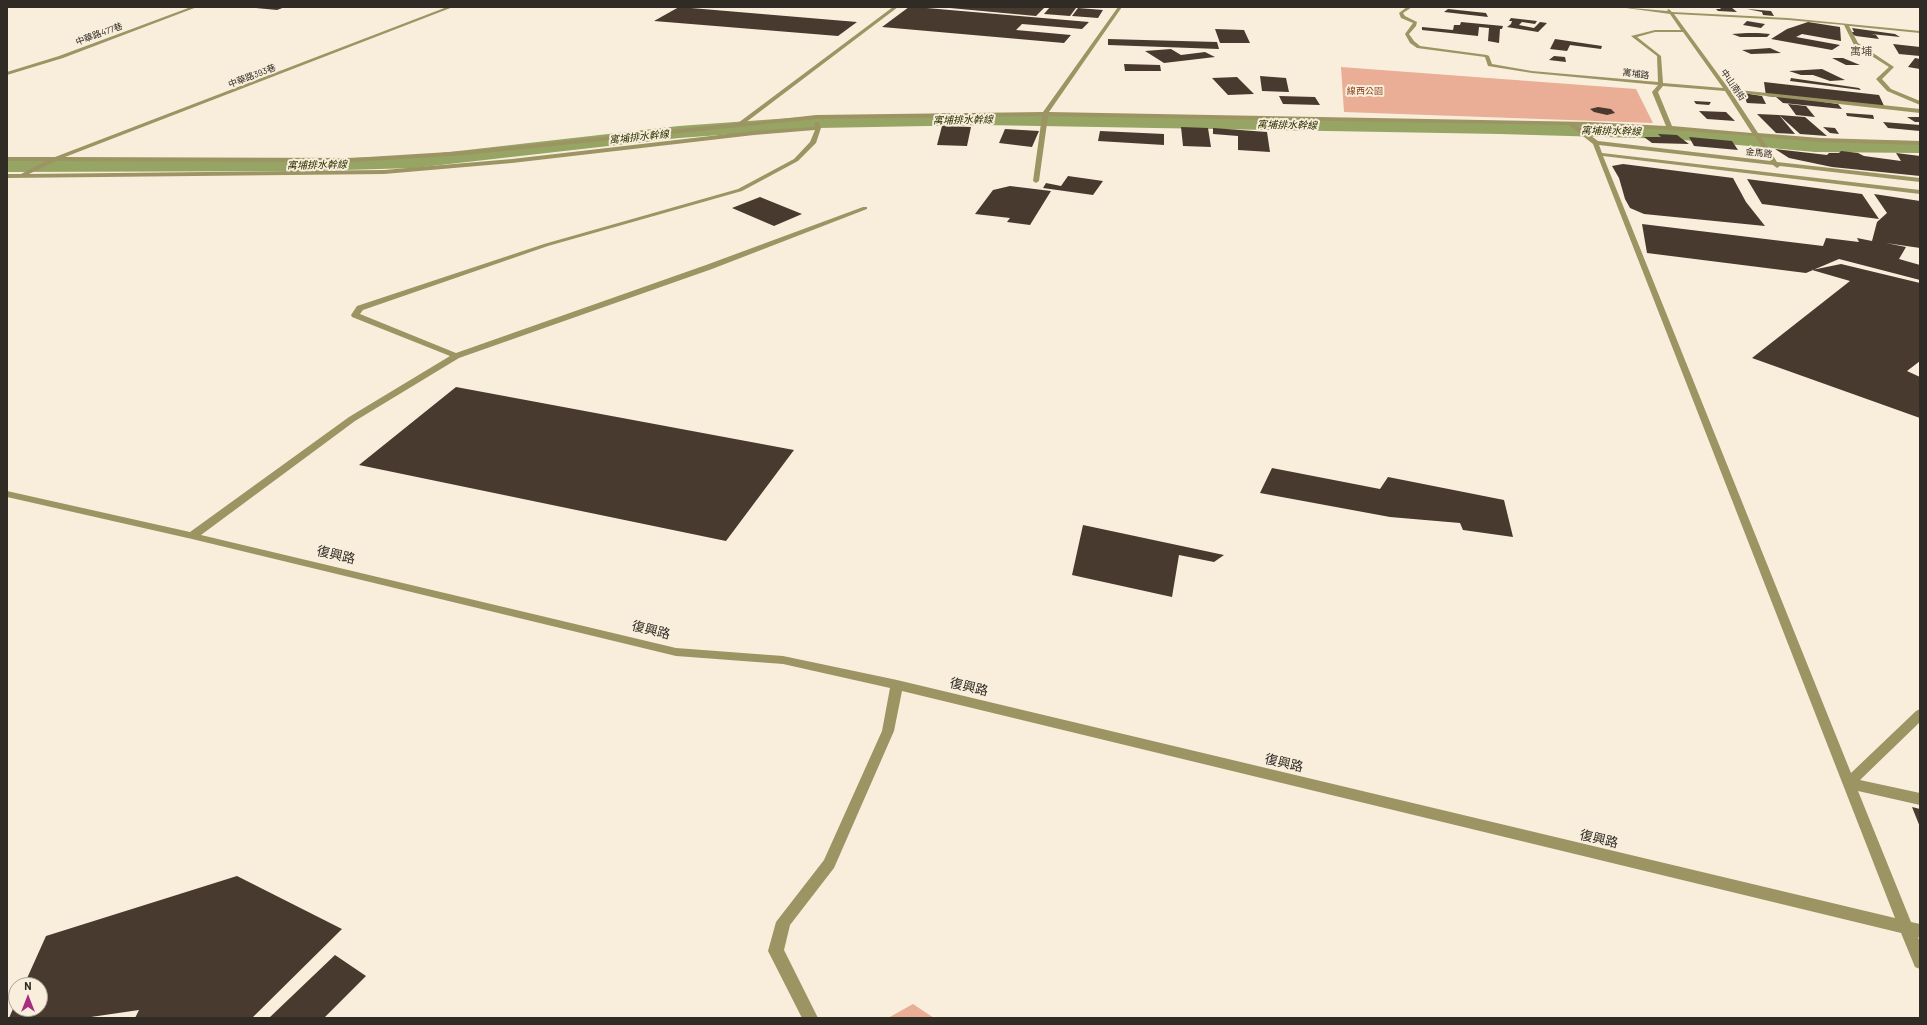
<!DOCTYPE html>
<meta charset="utf-8">
<style>
body{margin:0}
#map{position:relative;width:1927px;height:1025px;overflow:hidden;background:#f9eedc;font-family:Barlow,sans-serif}
canvas{display:block}
.frame{position:absolute;inset:0;border:8px solid #302c25;pointer-events:none}
.north{position:absolute;left:8px;top:977px;width:40px;height:40px;box-sizing:border-box;background:#f9eedc;border:1px solid #a9a093;border-radius:50%;rotate:0deg;font-size:11px;font-weight:700;line-height:16px;text-align:center;color:#302c25}
.north::after{content:'';display:block;margin:auto;width:14px;height:18px;background:#a82d81;clip-path:polygon(50% 0,100% 100%,50% 72%,0 100%)}
</style>
<div id="map">
<canvas width="1927" height="1025"></canvas>
<div class="frame"></div>
<div class="north">N</div>
</div>
<script>
const g = document.querySelector('canvas').getContext('2d');
g.lineJoin = 'round';
function paint(path, color) { g.fillStyle = color; g.fill(path, 'evenodd'); }
const toPath = rows => new Path2D(rows.map(r => 'M' + r).join(''));
function label(font, color, halo, rows, align = 'center') {
  g.font = font + ' Barlow,"Noto Sans TC",sans-serif'; g.lineWidth = 4; g.setLineDash([]); g.textBaseline = 'middle'; g.strokeStyle = halo; g.fillStyle = color; for (const [text, x, y, turn = 0] of rows) {
    g.save(); g.translate(x, y); g.rotate((+turn || 0) * Math.PI / 180); g.textAlign = isNaN(turn) ? turn : align; if (halo) g.strokeText(text, 0, 0); g.fillText(text, 0, 0); g.restore();
  }
}
paint(toPath([
 [1341,67,1636,89,1653,123,1344,112],
 [913,1004,934,1018,888,1018]
]), '#eaad96');
paint(toPath([
 [983,113,1500,122,1672,127,1815,140,1920,141,1920,153,1815,152,1672,139,1500,134,983,125,818,128,679,138,414,168,309,171,7,172,7,160,309,159,414,156,679,126,818,116,983,113]
]), '#96a464');
paint(toPath([
 [260,7,285,7,277,10,256,8],
 [679,7,857,22,838,36,654,21],
 [909,7,915,7,1089,22,1082,29,1022,24,1016,30,1071,35,1064,43,882,27],
 [939,7,1045,7,1036,16],
 [1050,7,1060,7,1076,8,1070,16,1044,14],
 [1719,7,1731,7,1737,12,1718,11,1716,9,1721,9],
 [1078,8,1103,10,1098,18,1072,16],
 [1448,9,1486,13,1488,17,1444,12],
 [1747,9,1771,11,1774,16,1763,15,1762,12],
 [1511,18,1537,21,1535,24,1522,22,1519,25,1534,28,1540,22,1547,23,1538,32,1507,27,1511,24,1512,21,1509,21],
 [1747,21,1765,24,1761,28,1743,25],
 [1461,22,1503,26,1502,29,1500,29,1499,43,1488,41,1489,28,1479,27,1478,36,1422,30,1422,27,1453,30,1454,25,1460,25],
 [1808,22,1840,27,1841,41,1802,34,1796,37,1840,45,1832,50,1771,39,1787,29],
 [1852,28,1895,34,1900,37,1871,34,1876,35,1879,39,1856,36,1851,34,1851,32,1854,32],
 [1215,29,1244,30,1250,43,1220,43],
 [1747,33,1758,33,1770,34,1767,37,1740,37,1732,34],
 [1108,39,1217,42,1219,49,1108,45],
 [1555,39,1602,46,1601,49,1570,45,1567,51,1550,49],
 [1893,44,1920,47,1920,56,1899,54],
 [1770,48,1781,53,1751,54,1742,50],
 [1171,49,1181,55,1205,52,1215,57,1164,63,1145,51],
 [1554,56,1565,57,1566,62,1549,60],
 [1832,58,1843,58,1860,65,1846,65],
 [1915,58,1920,59,1920,69,1908,67],
 [1124,64,1160,65,1161,71,1125,71],
 [1822,69,1845,80,1830,81,1813,75,1801,75,1789,71],
 [1260,76,1286,78,1289,92,1262,91],
 [1237,77,1254,94,1228,95,1212,78],
 [1791,78,1859,88,1861,90,1790,81],
 [1764,82,1879,95,1885,108,1816,101,1838,104,1842,109,1783,103,1776,97,1766,96],
 [1743,93,1762,96,1766,104,1747,103],
 [1279,96,1315,97,1320,105,1283,104],
 [1694,101,1711,102,1709,105,1696,104],
 [1788,104,1806,106,1815,117,1796,115],
 [1598,107,1611,109,1615,113,1607,115,1594,112,1590,109],
 [1699,111,1726,112,1735,121,1707,119],
 [1846,113,1873,115,1874,119,1847,116],
 [1757,114,1779,115,1795,134,1776,133],
 [1779,115,1805,117,1827,136,1800,134],
 [1907,117,1920,117,1920,122,1915,122],
 [1883,122,1920,125,1920,131,1888,128],
 [942,126,971,127,967,146,937,145],
 [1181,127,1208,128,1211,147,1183,146],
 [1823,127,1835,128,1839,134,1830,133],
 [1213,128,1267,132,1270,152,1238,150,1238,136,1213,134],
 [1005,129,1039,131,1032,147,999,143],
 [1100,131,1164,134,1164,145,1098,141],
 [1658,134,1677,135,1689,144,1652,143,1644,137,1661,137],
 [1689,137,1732,141,1738,150,1694,146],
 [1775,149,1827,155,1829,153,1839,153,1841,151,1858,153,1864,156,1901,161,1896,153,1920,156,1920,176,1832,167,1789,158],
 [1623,164,1733,178,1746,202,1765,226,1644,214,1630,208,1625,199,1619,178,1612,166],
 [1068,176,1103,181,1093,195,1043,188,1046,183,1061,186],
 [1747,179,1862,194,1879,219,1762,204],
 [1010,186,1051,191,1030,225,1007,222,1010,218,975,214,993,190],
 [1874,194,1920,201,1920,248,1886,243,1906,247,1899,259,1920,265,1920,280,1839,259,1806,273,1647,253,1642,224,1823,246,1826,238,1859,242,1857,238,1872,241,1877,222,1887,213],
 [760,197,802,214,774,226,732,208],
 [1841,264,1920,283,1920,361,1907,371,1920,377,1920,418,1752,358,1850,281,1812,270],
 [456,387,794,450,726,541,359,465],
 [1272,468,1380,489,1388,477,1504,500,1513,537,1463,530,1460,523,1390,517,1260,493],
 [1083,525,1224,555,1214,562,1179,555,1172,597,1072,575],
 [1912,807,1920,809,1920,827],
 [237,876,342,929,252,1018,135,1018,139,1010,84,1018,9,1018,16,1002,16,1009,40,1009,40,985,24,985,46,936],
 [335,955,366,976,324,1018,269,1018]
]), '#483a2f');
paint(toPath([
 [191,7,197,7,63,58,7,75,7,72,59,56,191,7],
 [447,7,453,7,65,157,352,158,465,151,738,123,893,7,898,7,745,123,816,115,1043,112,1118,7,1122,7,1049,112,1590,122,1666,126,1652,92,1658,85,1532,73,1488,66,1485,57,1417,48,1410,43,1405,34,1413,23,1401,18,1399,13,1407,7,1412,7,1403,13,1405,16,1417,22,1416,26,1409,34,1414,41,1420,46,1487,55,1489,56,1492,64,1532,71,1658,82,1657,56,1631,36,1655,30,1681,30,1670,14,1619,7,1668,11,1667,10,1669,9,1672,12,1788,18,1920,31,1920,33,1849,26,1858,43,1894,67,1882,79,1891,89,1920,101,1920,105,1887,91,1876,79,1889,67,1854,45,1844,25,1788,20,1674,14,1729,89,1920,109,1920,113,1731,92,1758,133,1820,138,1920,141,1920,145,1820,142,1761,137,1777,162,1920,178,1920,182,1780,166,1777,168,1773,165,1599,145,1602,153,1920,190,1920,194,1603,156,1851,773,1916,711,1920,709,1920,722,1860,780,1920,793,1920,805,1858,791,1911,922,1920,924,1920,938,1918,937,1920,943,1920,969,1915,967,1901,933,902,691,894,731,834,868,790,925,784,950,818,1018,802,1018,768,951,776,922,824,860,882,731,890,688,783,664,676,656,192,539,7,497,7,491,190,532,349,417,450,356,352,317,351,315,357,306,544,244,738,189,794,159,810,142,815,130,754,135,512,163,384,174,7,178,7,174,21,174,46,161,7,161,7,157,55,157,447,7],
 [1655,32,1683,32,1723,88,1663,83,1661,56,1637,37,1655,32],
 [1663,86,1725,91,1752,133,1672,126,1658,92,1663,86],
 [1042,116,1033,181,1036,183,1039,181,1048,116,1569,125,1593,144,1895,918,897,680,783,656,676,648,201,535,355,421,459,358,712,269,867,209,867,207,863,207,706,265,456,353,360,314,363,310,548,246,742,191,798,161,816,143,821,128,819,122,815,122,815,127,754,131,512,159,384,170,29,174,56,161,352,162,465,155,816,119,1042,116],
 [1576,125,1670,130,1755,136,1771,161,1598,141,1576,125]
]), '#9c9463');
label('9px', '#302c25', '#f9eedc', [
 ["中華路477巷",99,34,-20],
 ["寓埔路",1636,74,7],
 ["中華路393巷",252,76,-21],
 ["中山南街",1733,85,55],
 ["金馬路",1759,153,6]
]);
label('9px', '#8b3b19', '#f9eedc', [
 ["線西公園",1365,91]
]);
label('italic 10px', '#2b3300', '#f9eedc', [
 ["寓埔排水幹線",963,120,-1],
 ["寓埔排水幹線",1287,125,1],
 ["寓埔排水幹線",1611,131,1],
 ["寓埔排水幹線",639,137,-6],
 ["寓埔排水幹線",317,165,-1]
]);
label('11px', '#5c5243', '#f9eedc', [
 ["寓埔",1861,51]
]);
label('13px', '#302c25', '#f9eedc', [
 ["復興路",336,555,13],
 ["復興路",651,630,14],
 ["復興路",969,687,13],
 ["復興路",1284,763,13],
 ["復興路",1599,839,13]
]);
</script>
